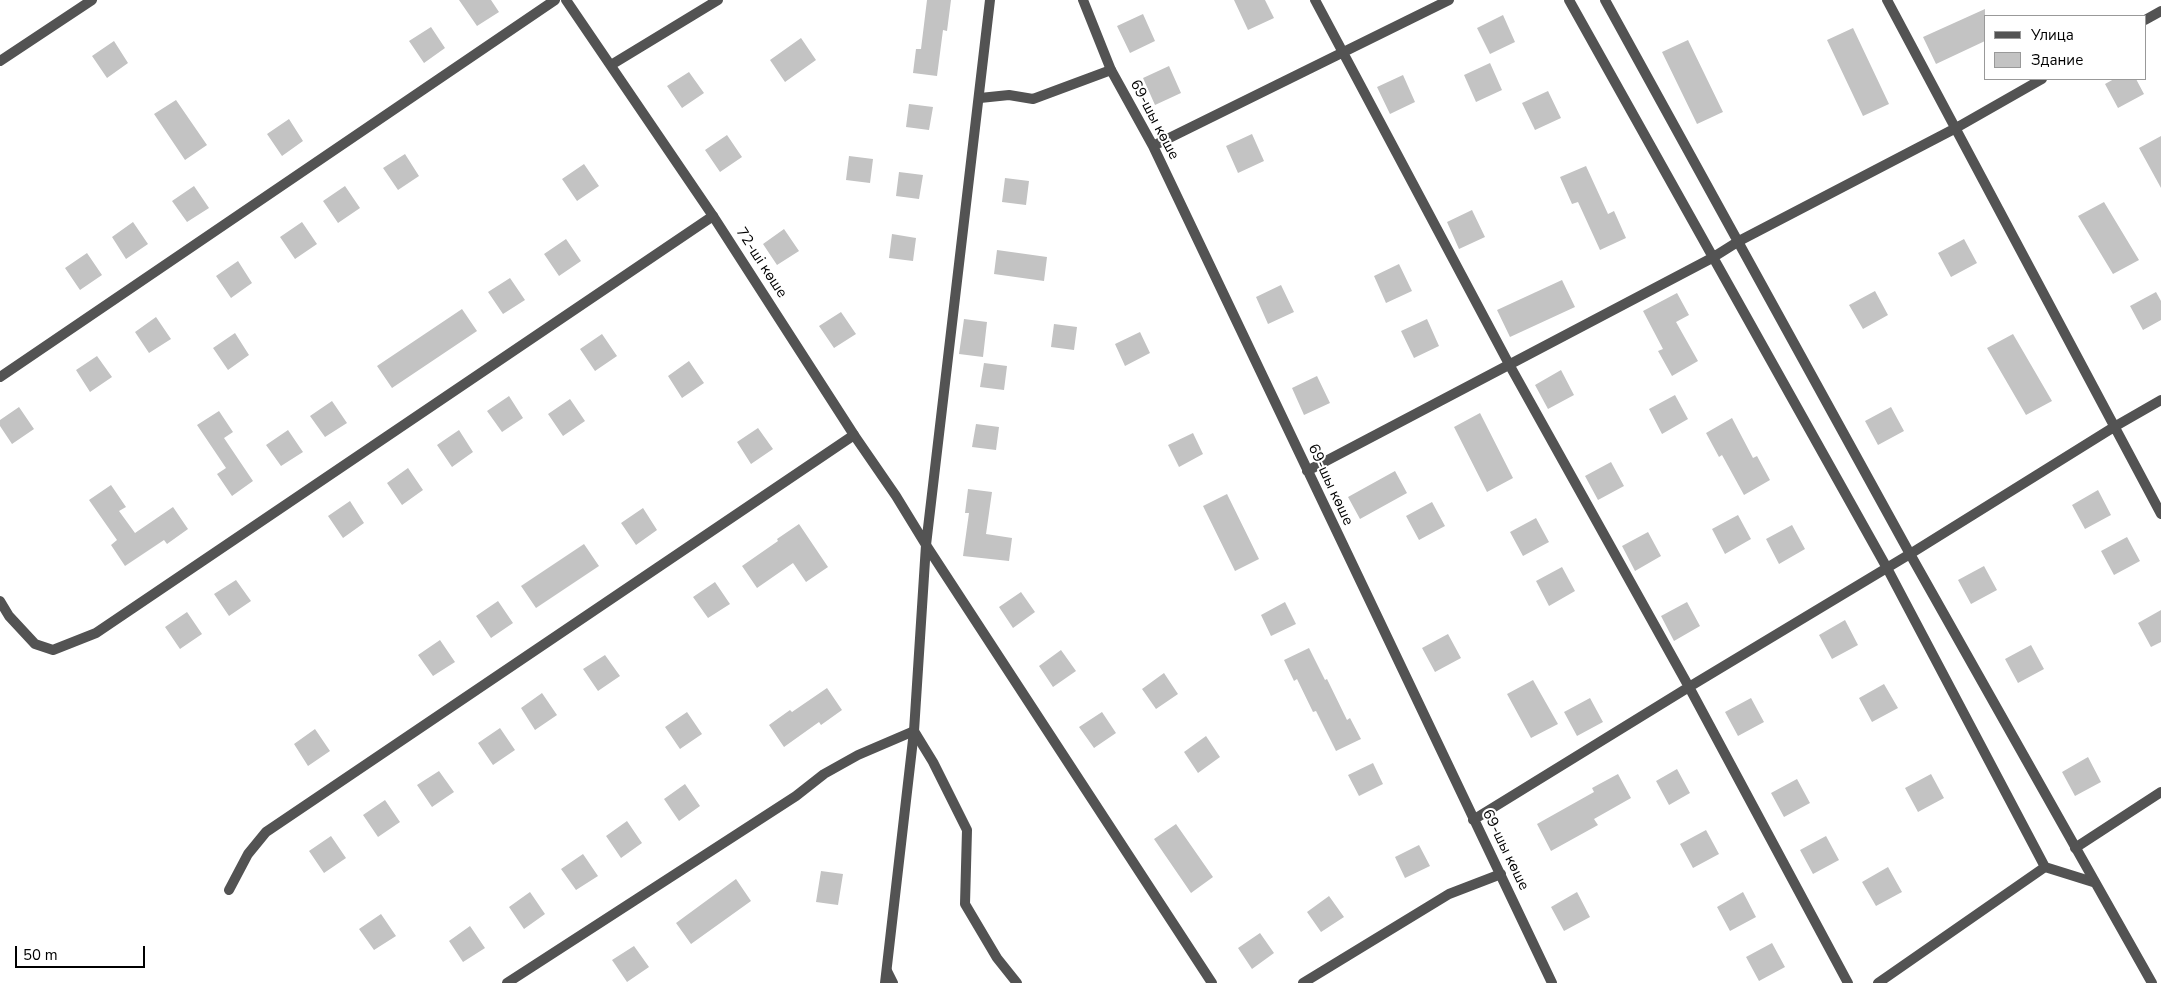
<!DOCTYPE html>
<meta charset="utf-8">
<style>
body{margin:0}
#map{position:relative;width:2161px;height:983px;overflow:hidden;background:#fff;font-family:"Nunito Sans",sans-serif}
canvas{display:block}
.legend{position:absolute;left:1984px;top:15px;width:162px;height:65px;box-sizing:border-box;background:#fff;border:1px solid #999;margin:0;padding:6px 9px;list-style:none;font-size:15px;color:#000}
.legend li{display:flex;align-items:center;gap:10px;height:25px}
.legend b{width:25px;border:1px solid #999}
.scale{position:absolute;left:15px;top:946px;width:130px;height:22px;box-sizing:border-box;border:2px solid #000;border-top:0;padding-left:6px;font-size:15px;line-height:18px;white-space:nowrap;color:#000;-webkit-text-stroke:4px #fff;paint-order:stroke}
</style>
<div id="map">
<canvas width="2161" height="983"></canvas>
<ul class="legend">
<li><b style="height:6px;background:#535353"></b>Улица</li>
<li><b style="height:14px;background:#c3c3c3"></b>Здание</li>
</ul>
<div class="scale">50 m</div>
</div>
<script>
const g = document.querySelector('canvas').getContext('2d');
g.lineJoin = 'round';
function paint(path, color) { g.fillStyle = color; g.fill(path, 'evenodd'); }
const toPath = rows => new Path2D(rows.map(r => 'M' + r).join(''));
function strokePath(path, color, width, dash) { g.strokeStyle = color; g.lineWidth = width; g.lineCap = dash ? 'butt' : 'round'; g.setLineDash(dash || []); g.stroke(path); }
function label(font, color, halo, rows, align = 'center') {
  g.font = font + ' "Nunito Sans",sans-serif'; g.lineWidth = 4; g.setLineDash([]); g.textBaseline = 'middle'; g.strokeStyle = halo; g.fillStyle = color; for (const [text, x, y, turn = 0] of rows) {
    g.save(); g.translate(x, y); g.rotate((+turn || 0) * Math.PI / 180); g.textAlign = isNaN(turn) ? turn : align; if (halo) g.strokeText(text, 0, 0); g.fillText(text, 0, 0); g.restore();
  }
}
paint(toPath([
 [459,0,491,0,499,12,477,26],
 [927,0,951,0,947,31,943,30,937,76,913,73,916,49,921,49],
 [1234,0,1265,0,1274,18,1248,30],
 [1985,9,1985,41,1936,64,1923,37],
 [1143,14,1155,41,1130,53,1117,26],
 [1503,15,1515,42,1490,54,1477,28],
 [431,27,445,48,424,63,409,41],
 [1853,28,1889,104,1863,116,1827,40],
 [801,38,816,60,785,82,770,60],
 [1688,40,1723,112,1697,124,1662,52],
 [114,41,128,63,107,78,92,56],
 [1490,63,1502,90,1476,102,1464,75],
 [1169,66,1181,93,1155,105,1143,78],
 [689,72,704,93,682,108,667,86],
 [1403,75,1415,102,1390,114,1377,87],
 [2114,79,2136,79,2144,94,2118,108,2105,84],
 [1548,91,1561,118,1535,130,1522,103],
 [176,100,207,145,185,160,154,114],
 [909,104,933,107,929,130,906,127],
 [289,119,303,141,282,156,267,134],
 [1252,134,1264,161,1238,173,1226,146],
 [727,135,742,157,720,172,705,150],
 [2161,136,2161,188,2139,148],
 [405,154,419,176,398,190,383,168],
 [849,156,873,159,870,183,846,180],
 [584,164,599,186,577,201,562,179],
 [1586,166,1608,214,1614,211,1626,238,1600,250,1578,202,1572,204,1560,177],
 [899,172,923,175,919,199,896,196],
 [1005,178,1029,181,1026,205,1002,202],
 [194,186,209,208,187,222,172,201],
 [345,186,360,208,338,223,323,201],
 [2104,202,2139,260,2113,274,2078,216],
 [1472,210,1485,237,1459,249,1447,222],
 [133,222,148,244,126,259,112,237],
 [302,222,317,244,295,259,280,237],
 [784,229,799,251,777,265,763,244],
 [892,234,916,238,913,261,889,258],
 [566,239,581,261,559,276,544,254],
 [1964,239,1977,263,1951,277,1938,253],
 [997,250,1047,257,1044,281,994,274],
 [87,253,102,275,80,290,65,268],
 [238,261,252,283,231,298,216,276],
 [1399,264,1412,291,1386,303,1374,276],
 [510,278,525,300,503,314,488,292],
 [1562,280,1575,307,1510,337,1497,310],
 [1281,285,1294,312,1268,324,1256,297],
 [1875,291,1888,315,1863,329,1849,305],
 [2156,292,2161,301,2161,320,2143,330,2130,306],
 [1677,293,1689,315,1676,322,1698,361,1672,376,1658,351,1663,349,1643,311],
 [462,309,477,331,392,388,377,366],
 [841,312,856,334,834,348,819,326],
 [156,317,171,339,149,353,135,332],
 [964,319,987,322,983,357,959,354],
 [1427,319,1439,346,1414,358,1401,331],
 [1054,324,1077,327,1074,350,1051,347],
 [1140,332,1150,353,1125,366,1115,344],
 [235,333,249,355,228,370,213,348],
 [602,334,617,356,595,371,580,349],
 [2013,334,2052,401,2026,415,1987,348],
 [97,356,112,377,90,392,76,370],
 [689,361,704,383,682,398,668,376],
 [984,363,1007,366,1004,390,980,387],
 [1561,370,1574,395,1548,409,1535,385],
 [1317,376,1330,403,1304,415,1292,388],
 [1675,395,1688,419,1662,434,1649,409],
 [509,396,523,418,502,432,487,411],
 [570,399,585,421,563,436,548,414],
 [332,401,347,423,325,437,310,416],
 [19,407,34,429,12,444,0,426,0,420],
 [1891,407,1904,431,1878,445,1865,421],
 [219,411,233,432,224,438,253,481,232,496,217,474,226,468,197,425],
 [1480,413,1513,478,1487,492,1454,427],
 [1732,418,1753,458,1757,456,1770,480,1744,495,1722,455,1719,457,1706,433],
 [976,424,999,427,996,450,972,447],
 [758,428,773,449,751,464,737,442],
 [288,430,303,452,281,466,266,445],
 [459,430,473,452,452,467,437,445],
 [1193,433,1203,454,1179,467,1168,445],
 [1611,462,1624,486,1598,500,1585,476],
 [408,468,423,490,402,505,387,483],
 [1395,471,1407,493,1360,519,1348,497],
 [111,485,126,507,119,511,135,533,173,507,188,529,167,544,164,540,125,566,111,545,117,540,89,500],
 [968,489,992,492,986,534,1012,538,1009,561,963,556,969,513,965,513],
 [2098,490,2111,515,2085,529,2072,505],
 [1227,494,1259,559,1235,571,1203,506],
 [350,501,364,523,343,538,328,516],
 [1432,502,1445,526,1419,540,1406,516],
 [643,508,657,530,636,545,621,523],
 [1738,515,1751,539,1725,554,1712,529],
 [1536,518,1549,542,1523,556,1510,532],
 [799,524,828,567,806,582,793,563,757,588,742,566,778,541,777,539],
 [1792,525,1805,549,1779,564,1766,539],
 [1648,532,1661,556,1635,571,1622,546],
 [2127,537,2140,561,2114,575,2101,551],
 [584,544,599,566,536,608,521,586],
 [1984,566,1997,590,1971,604,1958,580],
 [1562,567,1575,591,1549,606,1536,581],
 [236,580,251,601,229,616,214,594],
 [715,582,730,604,708,618,693,597],
 [1021,592,1035,612,1013,628,999,607],
 [498,601,513,623,491,638,476,616],
 [1285,602,1296,624,1271,636,1261,615],
 [1687,602,1700,626,1674,641,1661,616],
 [2161,610,2161,642,2151,647,2138,623],
 [187,612,202,634,180,649,165,627],
 [1845,620,1858,645,1832,659,1819,635],
 [1448,634,1461,658,1435,672,1422,648],
 [440,640,455,662,433,676,418,655],
 [2031,645,2044,669,2018,683,2005,659],
 [1309,648,1325,680,1327,679,1347,720,1350,718,1361,739,1336,751,1316,711,1313,712,1297,679,1294,681,1284,660],
 [1061,650,1076,671,1053,687,1039,666],
 [605,655,620,676,598,691,583,669],
 [1164,673,1178,694,1156,709,1142,689],
 [1533,680,1558,724,1531,738,1507,694],
 [1884,684,1898,708,1872,722,1859,698],
 [827,688,842,710,821,725,819,722,784,747,769,725,790,710,792,712],
 [542,693,557,715,535,730,521,708],
 [1590,698,1603,722,1577,736,1564,712],
 [1751,698,1764,722,1738,736,1725,712],
 [687,712,702,734,680,749,665,727],
 [1102,712,1116,733,1094,748,1079,727],
 [500,728,515,750,493,765,478,743],
 [315,729,330,751,308,766,294,744],
 [1206,736,1220,757,1198,773,1184,752],
 [2088,757,2101,782,2075,796,2062,772],
 [1373,763,1383,784,1359,796,1348,775],
 [1677,769,1690,793,1669,805,1656,781],
 [439,771,454,792,432,807,417,785],
 [1618,774,1631,798,1594,819,1598,825,1551,851,1537,824,1594,792,1592,788],
 [1931,774,1944,798,1918,812,1905,788],
 [1797,779,1810,803,1784,817,1771,793],
 [685,784,700,806,679,821,664,799],
 [385,800,400,822,378,837,363,815],
 [627,821,642,843,621,858,606,836],
 [1176,824,1213,877,1191,893,1154,839],
 [1706,830,1719,854,1693,868,1680,844],
 [331,836,346,858,324,873,309,851],
 [1826,836,1839,860,1813,874,1800,850],
 [1419,845,1430,866,1405,878,1395,857],
 [583,854,598,876,576,890,561,869],
 [1888,867,1902,892,1876,906,1862,882],
 [821,871,843,874,838,905,816,902],
 [736,879,751,901,691,944,676,923],
 [530,892,545,914,524,929,509,907],
 [1577,892,1590,917,1564,931,1551,907],
 [1743,892,1756,917,1730,931,1717,907],
 [1329,896,1344,917,1321,932,1307,912],
 [381,914,396,936,374,950,359,929],
 [470,926,485,948,463,962,449,941],
 [1260,933,1274,953,1252,969,1238,948],
 [1772,943,1785,967,1759,981,1746,957],
 [634,946,649,967,627,982,612,960]
]), '#c3c3c3');
strokePath(toPath([
 [0,61,92,0],
 [980,98,1009,95,1033,99,1111,70],
 [0,377,555,0],
 [926,545,1212,983],
 [1887,568,2045,867,2093,882],
 [0,601,9,616,35,644,53,650,96,633,713,216],
 [2075,848,2161,792],
 [229,890,248,854,266,832,854,435],
 [887,971,893,983],
 [507,983,796,796,824,774,858,755,914,731,933,762,967,830,965,904,997,958,1017,983],
 [1303,983,1449,894,1501,874]
]), '#535353', 10);
strokePath(toPath([
 [566,0,713,216,854,435,896,496,926,545],
 [1083,0,1111,70,1153,146,1552,983],
 [1315,0,1510,366,1689,687,1848,983],
 [1569,0,1887,568],
 [1605,0,1910,554,2152,983],
 [1887,0,2161,514],
 [2145,20,2161,11],
 [611,65,718,0],
 [1153,146,1449,0],
 [1307,471,1712,258,1739,241,1956,128,2042,79],
 [1473,820,1689,687,1910,554,2114,427,2161,400],
 [885,983,914,731,926,545,990,0],
 [1878,983,2045,867]
]), '#535353', 10);
label('15px', '#000', '#fff', [
 ["69-шы көше",1154,120,62],
 ["72-ші көше",761,263,57],
 ["69-шы көше",1330,485,65],
 ["69-шы көше",1505,850,64]
]);
</script>
